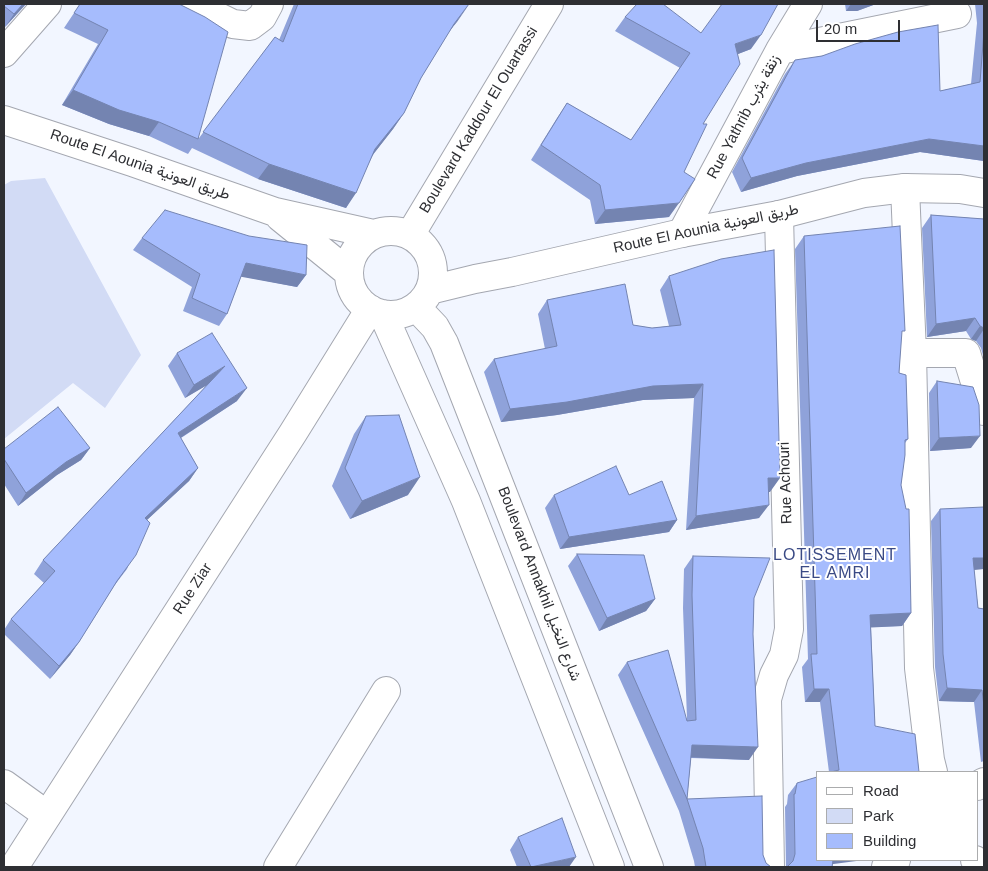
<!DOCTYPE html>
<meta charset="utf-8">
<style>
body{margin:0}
#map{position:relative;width:988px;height:871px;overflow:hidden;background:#f2f6ff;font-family:Helvetica,sans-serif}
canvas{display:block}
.frame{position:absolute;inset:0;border:5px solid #2e2f33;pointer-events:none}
.legend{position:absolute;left:816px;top:771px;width:162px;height:90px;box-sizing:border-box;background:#fff;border:1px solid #abacad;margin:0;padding:6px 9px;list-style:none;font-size:15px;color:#2e2f33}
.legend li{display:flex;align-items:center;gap:10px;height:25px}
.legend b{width:25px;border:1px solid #abacad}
.scale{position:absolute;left:816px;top:20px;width:84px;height:22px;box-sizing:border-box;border:2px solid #2e2f33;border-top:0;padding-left:6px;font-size:15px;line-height:18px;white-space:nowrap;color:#2e2f33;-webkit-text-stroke:4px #fff;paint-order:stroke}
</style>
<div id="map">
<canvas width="988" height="871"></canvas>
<div class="frame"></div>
<ul class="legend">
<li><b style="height:6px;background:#fff"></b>Road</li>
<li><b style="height:14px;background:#d2dbf5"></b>Park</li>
<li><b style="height:14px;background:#a6bcfd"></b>Building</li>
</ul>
<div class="scale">20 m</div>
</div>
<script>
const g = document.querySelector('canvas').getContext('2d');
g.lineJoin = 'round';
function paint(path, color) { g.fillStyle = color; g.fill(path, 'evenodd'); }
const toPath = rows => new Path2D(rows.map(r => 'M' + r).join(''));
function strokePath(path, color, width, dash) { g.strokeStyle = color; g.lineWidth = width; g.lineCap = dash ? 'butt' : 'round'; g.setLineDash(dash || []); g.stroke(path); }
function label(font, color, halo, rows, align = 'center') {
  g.font = font + ' Helvetica,Vazirmatn,sans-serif'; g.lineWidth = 4; g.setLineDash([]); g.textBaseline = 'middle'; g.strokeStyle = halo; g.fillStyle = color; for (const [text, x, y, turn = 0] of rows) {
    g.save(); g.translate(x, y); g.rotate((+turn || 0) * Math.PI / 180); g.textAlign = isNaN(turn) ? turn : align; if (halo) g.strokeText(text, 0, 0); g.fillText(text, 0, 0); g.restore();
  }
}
paint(toPath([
 [45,178,141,355,105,408,73,383,4,439,4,185,11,181]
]), '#d2dbf5');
const street = toPath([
 [192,4,233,24,250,26,262,17,269,4],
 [780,50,957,14],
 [4,53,47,4],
 [905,188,912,353,919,668,930,760,933,772],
 [682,233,780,50,808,4],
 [912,353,966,353,984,411],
 [4,784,47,815],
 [977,786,984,782],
 [975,860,979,867],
 [278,867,386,691],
 [770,867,767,699,774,675,784,655,789,629,779,215],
 [886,867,896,860]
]);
const secondary = toPath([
 [4,120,132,162,275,212,373,234],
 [280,217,349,273],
 '349 273a42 42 0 1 1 84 0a42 42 0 1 1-84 0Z',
 [410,235,549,4],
 [430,290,475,279,512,272,682,233,779,215,864,193,905,188,960,189,984,193],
 [416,307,435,327,444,343,649,867],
 [383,314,466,501,610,867],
 [14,867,293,433,370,309]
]);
strokePath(street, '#a4a7b0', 30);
strokePath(secondary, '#a4a7b0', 30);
strokePath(street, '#fff', 28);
strokePath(secondary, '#fff', 28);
paint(toPath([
 [4,4,26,4,5,27,4,25],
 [80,4,179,4,199,138,275,37,279,40,294,4,469,4,449,32,421,78,404,113,393,129,374,153,346,208,258,179,192,148,188,154,149,136,109,124,62,105,98,44,64,28],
 [845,4,876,4,857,11,846,11],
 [975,4,984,4,984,161,920,152,797,176,741,192,732,172,785,74,795,60,940,91,971,84,977,23],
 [625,17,701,33,751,49,738,54,703,124,684,172,669,217,595,224,590,200,531,160,557,118,567,103,631,140,680,68,615,31],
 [931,215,984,219,984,359,981,348,976,341,971,339,966,331,927,337,922,228],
 [804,236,901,336,899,373,908,439,905,443,901,485,911,613,902,626,871,627,875,726,919,772,829,772,820,702,805,702,802,667,808,659,795,249],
 [142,238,306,275,297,287,241,276,227,314,219,326,183,311,192,287,133,250],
 [669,276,770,492,769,492,759,518,686,530,694,398,643,400,557,415,501,422,484,372,494,359,545,349,538,314,547,300,633,325,652,328,669,326,660,290],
 [177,353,237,401,181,438,198,468,189,481,147,520,127,569,114,586,79,642,70,655,50,679,4,634,4,630,11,619,44,583,34,574,43,560,208,384,185,398,168,366],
 [937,381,971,448,930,451,929,393],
 [366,416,408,495,350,519,332,486,354,434],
 [90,448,81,460,57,475,18,506,4,484,4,449],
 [554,495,677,520,669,532,560,549,545,508],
 [940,509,974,570,978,608,984,609,984,761,981,762,974,702,939,701,935,667,931,521],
 [577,554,655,599,646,611,599,631,568,566],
 [693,556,754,598,749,760,691,758,687,799,763,855,766,863,771,867,695,867,694,861,679,811,618,675,627,662,687,719,683,608,684,569],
 [797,783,833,864,832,867,786,867,785,807,787,804,788,795],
 [518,837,569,867,517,867,510,850]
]), '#8fa2da');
paint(toPath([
 [23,4,26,4,5,27,14,14],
 [851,4,876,4,857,11,846,11],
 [468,6,457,22,443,39,454,24],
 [761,35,751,49,725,59,735,44],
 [73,90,159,122,149,136,109,124,62,105],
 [404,113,393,129,365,165,375,149],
 [929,139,984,146,984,161,920,152,797,176,741,192,751,178,806,163],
 [269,164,356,193,346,208,258,179],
 [679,203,669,217,595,224,605,210],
 [246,263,306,275,297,287,237,276],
 [975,318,966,331,927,337,936,324],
 [980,326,984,328,984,329,976,341,971,339],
 [225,366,216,380,185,398,194,385],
 [703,384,694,398,643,400,557,415,501,422,510,409,653,386],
 [247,388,237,401,168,446,178,433],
 [980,436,971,448,930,451,939,438],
 [90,448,81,460,57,475,18,506,26,493,66,462],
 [198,468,189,481,135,531,145,518],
 [420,477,408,495,350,519,362,501],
 [768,478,780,478,770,492,758,492],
 [769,505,759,518,686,530,696,516],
 [677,520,669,532,560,549,569,537],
 [973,558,984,558,984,569,965,571],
 [655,599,646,611,599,631,607,618],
 [911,613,902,626,861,628,870,615],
 [79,642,70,655,50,679,59,666],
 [947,688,982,690,974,702,939,701],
 [814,689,829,689,820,702,805,702],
 [692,745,758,747,749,760,683,757],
 [576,857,569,867,531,867],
 [829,860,864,860,826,865]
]), '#7484b1');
const building = toPath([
 [4,4,23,4,14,14,4,6,4,4],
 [80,4,179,4,205,17,228,32,198,139,159,122,119,110,73,90,108,30,74,13,80,4],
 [298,4,469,4,454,24,421,78,404,113,375,149,356,193,269,164,203,132,275,37,283,42,298,4],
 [637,4,663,4,701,33,722,4,778,4,761,35,735,44,740,64,703,124,707,124,684,172,695,179,679,203,605,210,600,185,541,145,567,103,631,140,690,53,625,17,637,4],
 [938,25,940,91,980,82,984,31,984,146,929,139,806,163,751,178,742,158,795,60,822,56,855,44,898,32,938,25],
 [165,210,249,236,307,245,306,275,246,263,227,314,192,298,200,274,142,238,165,210],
 [931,215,984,219,984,328,980,326,975,318,936,324,931,215],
 [900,226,905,331,902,331,899,373,906,375,908,439,905,440,905,455,901,485,906,509,909,509,911,613,870,615,875,726,915,734,919,772,831,772,839,770,829,689,814,689,811,654,817,654,804,236,900,226],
 [774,250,780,478,768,478,769,505,696,516,703,384,653,386,567,402,510,409,494,359,557,346,547,300,625,284,633,325,652,328,681,325,669,276,721,259,774,250],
 [212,333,247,388,178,433,198,468,145,518,150,523,136,555,117,581,79,642,59,666,11,619,55,571,43,560,225,366,194,385,177,353,212,333],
 [937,381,973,387,979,405,980,436,939,438,937,381],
 [58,407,90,448,66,462,26,493,4,459,4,449,58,407],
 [399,415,420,477,362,501,345,468,366,416,399,415],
 [616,466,629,495,662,481,677,520,569,537,554,495,616,466],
 [984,507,984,558,973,558,978,608,984,609,984,706,982,690,947,688,943,654,940,509,984,507],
 [577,554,644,555,655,599,607,618,577,554],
 [693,556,770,558,754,598,753,634,758,747,692,745,687,799,627,662,668,650,687,721,696,720,692,595,693,556],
 [817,777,817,860,833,860,832,867,787,867,793,861,795,854,794,794,795,794,797,783,817,777],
 [762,796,763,855,766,863,771,867,706,867,703,848,687,799,762,796],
 [562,818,576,857,531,867,518,837,562,818]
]);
paint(building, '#a6bcfd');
strokePath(building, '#7484b1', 1);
label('15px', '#2e2f33', '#fff', [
 ["Rue Yathrib زنقة يثرب",744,117,-62],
 ["Boulevard Kaddour El Ouartassi",479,120,-59],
 ["Route El Aounia طريق العونية",140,165,19],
 ["Route El Aounia طريق العونية",706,229,-12],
 ["Rue Achouri",786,483,-92],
 ["Boulevard Annakhil شارع النخيل",539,584,69],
 ["Rue Ziar",193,589,-57]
]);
g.letterSpacing = '1px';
label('16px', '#3a4a85', '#fff', [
 ["LOTISSEMENT",835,556],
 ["EL AMRI",835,574]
]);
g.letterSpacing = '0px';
</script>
